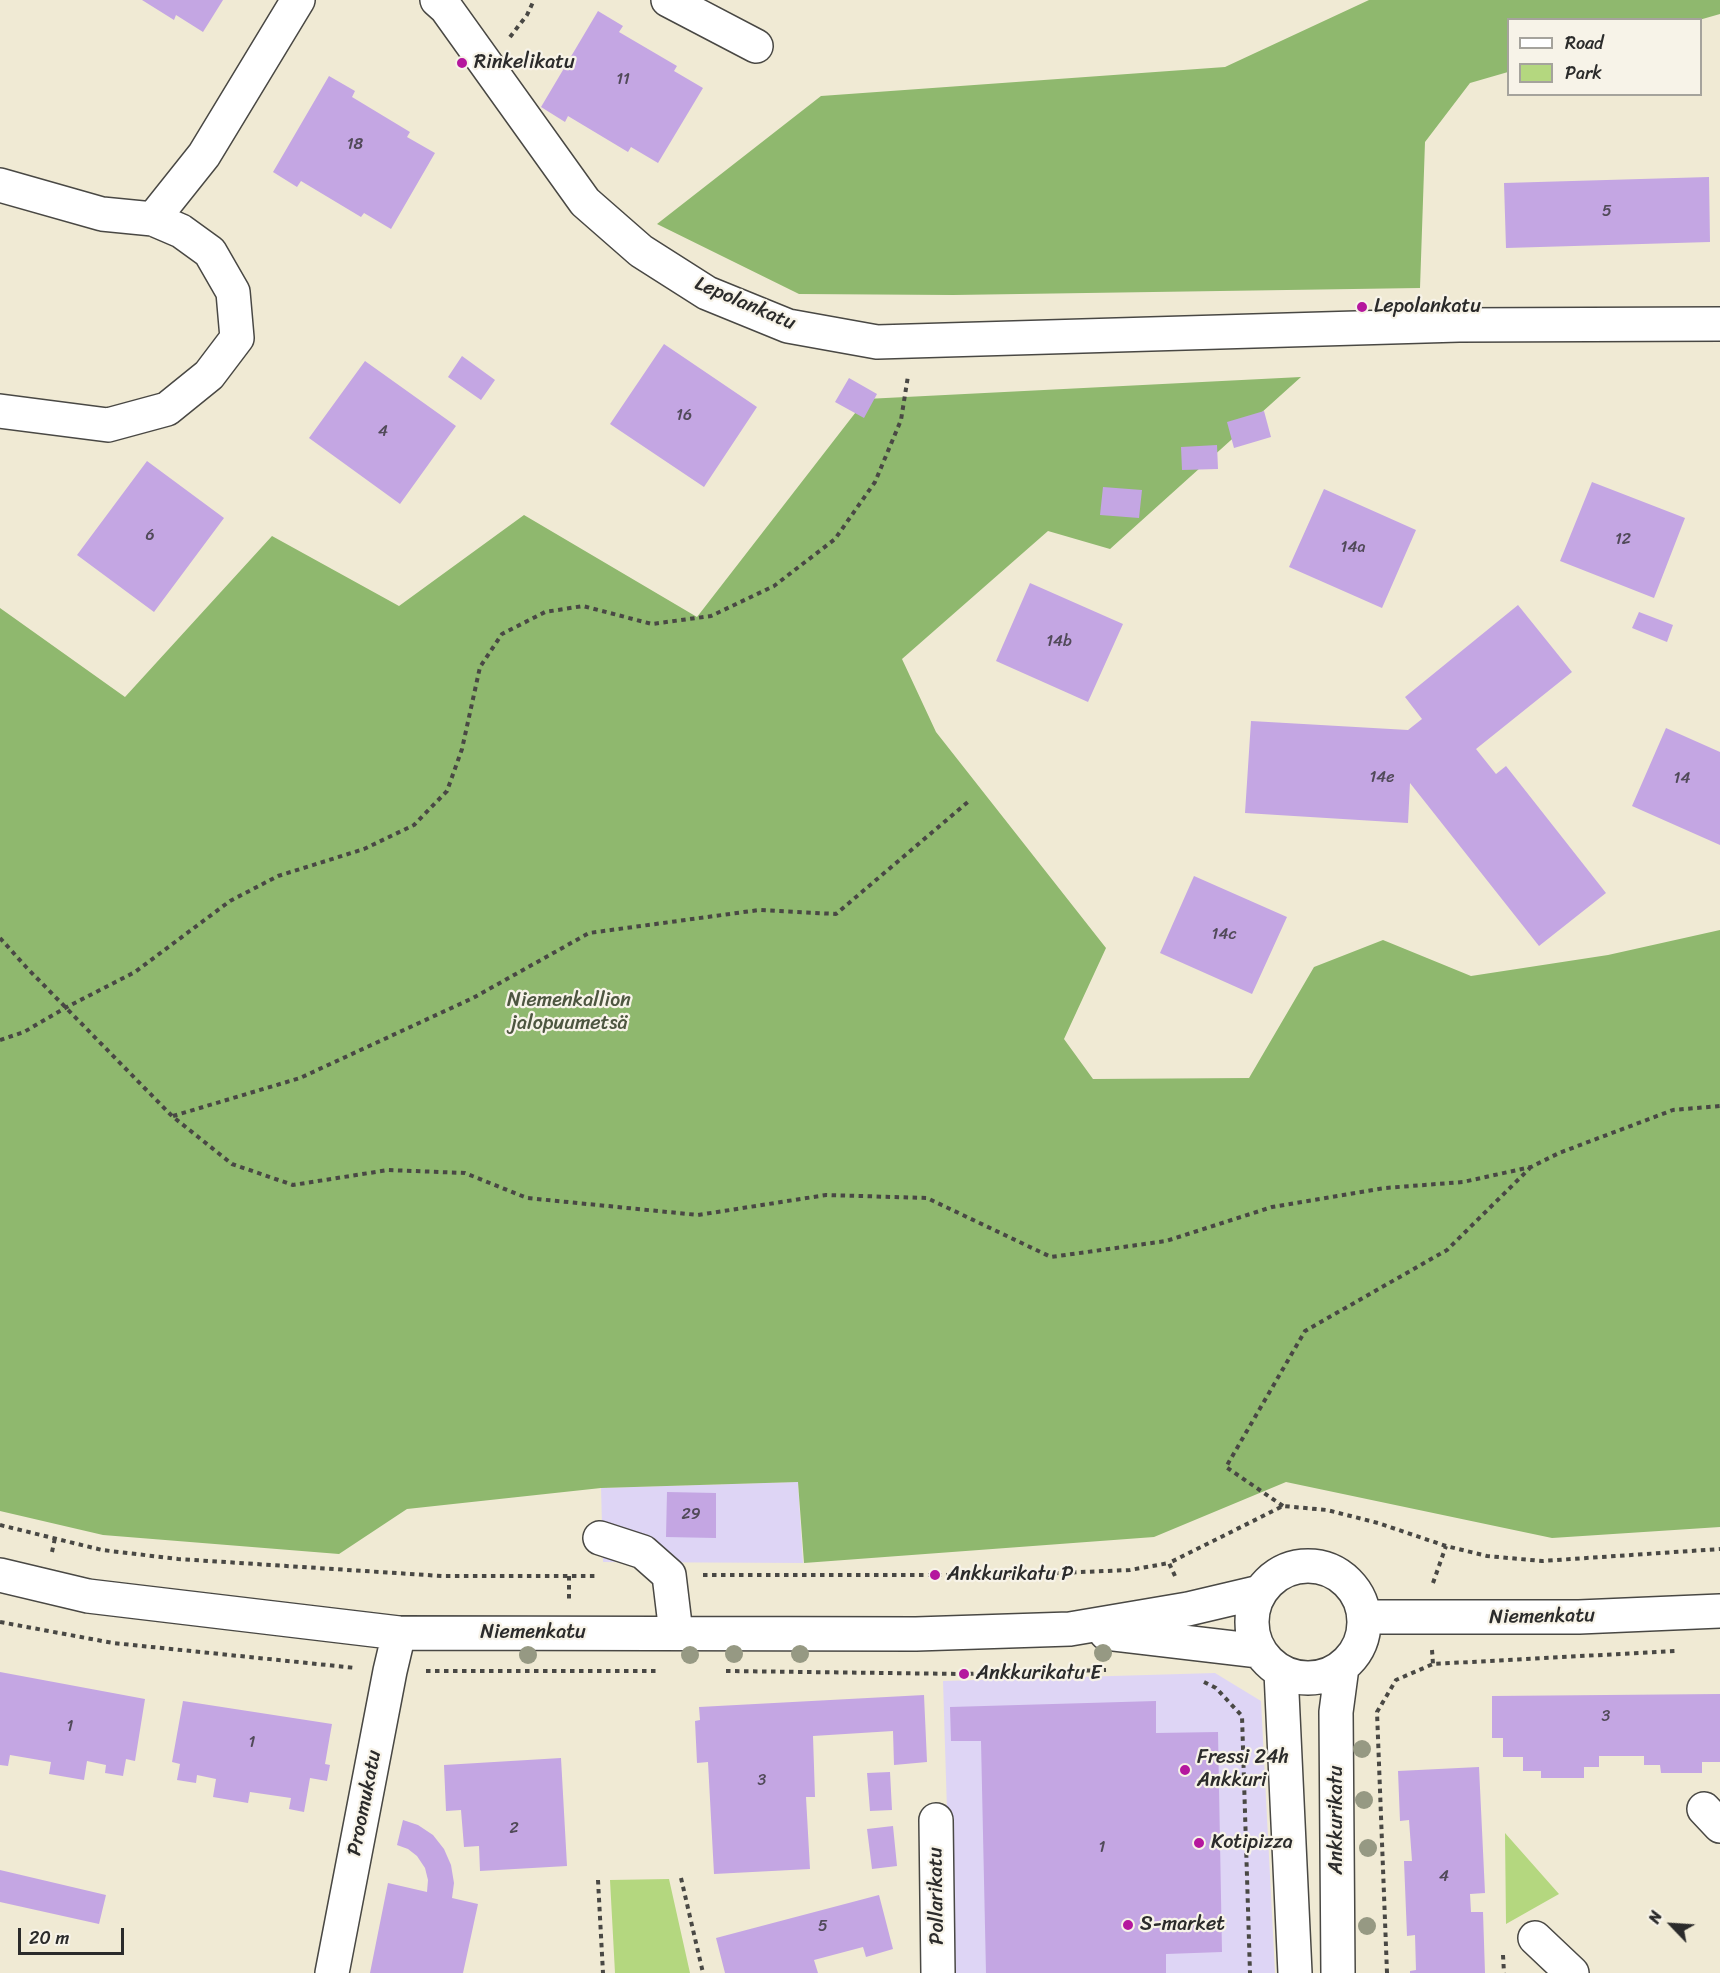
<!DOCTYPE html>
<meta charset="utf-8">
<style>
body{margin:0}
#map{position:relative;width:1720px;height:1973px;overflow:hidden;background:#f0ead4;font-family:Sriracha,sans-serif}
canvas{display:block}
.legend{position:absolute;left:1507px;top:18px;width:195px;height:78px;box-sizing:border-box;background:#f7f3e8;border:2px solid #a5a39c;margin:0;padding:8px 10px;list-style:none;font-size:18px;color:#2b2b2b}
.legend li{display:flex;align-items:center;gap:12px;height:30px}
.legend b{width:30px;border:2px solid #a5a39c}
.north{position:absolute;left:1642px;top:1895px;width:60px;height:60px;-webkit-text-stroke:4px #f7f3e8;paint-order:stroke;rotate:295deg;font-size:16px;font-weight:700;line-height:24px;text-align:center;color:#2b2b2b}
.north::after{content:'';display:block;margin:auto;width:21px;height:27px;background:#2b2b2b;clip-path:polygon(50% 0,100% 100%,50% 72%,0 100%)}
.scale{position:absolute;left:18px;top:1928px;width:106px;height:27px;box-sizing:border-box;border:3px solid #2b2b2b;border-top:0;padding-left:8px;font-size:18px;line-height:21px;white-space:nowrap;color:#2b2b2b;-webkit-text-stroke:4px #f7f3e8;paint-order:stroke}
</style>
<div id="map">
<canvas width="1720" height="1973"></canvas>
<ul class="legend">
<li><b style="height:8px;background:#fff"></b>Road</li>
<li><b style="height:16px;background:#b4d77f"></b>Park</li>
</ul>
<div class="north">N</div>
<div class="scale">20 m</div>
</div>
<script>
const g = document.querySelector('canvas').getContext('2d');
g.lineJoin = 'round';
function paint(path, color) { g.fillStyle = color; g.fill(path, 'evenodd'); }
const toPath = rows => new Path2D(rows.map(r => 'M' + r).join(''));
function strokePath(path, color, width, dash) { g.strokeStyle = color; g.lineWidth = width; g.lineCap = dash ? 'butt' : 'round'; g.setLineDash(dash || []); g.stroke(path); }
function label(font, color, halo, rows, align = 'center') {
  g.font = font + ' Sriracha,sans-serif'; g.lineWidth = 4.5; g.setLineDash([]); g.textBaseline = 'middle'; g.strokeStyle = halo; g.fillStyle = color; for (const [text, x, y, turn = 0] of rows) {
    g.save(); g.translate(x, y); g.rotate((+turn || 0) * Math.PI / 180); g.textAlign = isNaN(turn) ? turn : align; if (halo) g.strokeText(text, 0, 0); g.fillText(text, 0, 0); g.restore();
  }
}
paint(toPath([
 [798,1482,803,1563,603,1562,601,1488],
 [1215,1673,1261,1701,1275,1973,952,1973,943,1681]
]), '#ded5f5');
paint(toPath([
 [1505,1833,1559,1894,1506,1924],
 [669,1879,690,1973,615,1973,610,1880]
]), '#b4d77f');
paint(toPath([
 [1369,0,1720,0,1720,14,1699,20,1508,20,1508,72,1470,83,1425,142,1420,288,953,295,799,294,657,224,821,96,1225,67],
 [1301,377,1110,549,1048,531,902,659,936,732,1106,948,1064,1039,1093,1079,1249,1078,1314,967,1383,940,1471,976,1608,955,1720,930,1720,1527,1552,1538,1286,1482,1154,1537,804,1563,798,1482,601,1488,407,1509,339,1554,103,1535,0,1511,0,608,125,697,272,536,399,606,524,515,697,617,866,399]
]), '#8fb86e');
paint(toPath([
 [142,0,223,0,203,32,176,15,174,20],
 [598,11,623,26,619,32,677,66,674,71,703,88,658,163,631,147,628,152,568,116,565,122,541,107],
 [329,76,355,91,352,97,410,132,407,137,435,153,391,229,364,213,361,217,301,181,297,187,273,172],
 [1709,177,1710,242,1506,248,1504,183],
 [664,344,757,407,704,487,610,424],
 [462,356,495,380,481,400,448,377],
 [365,361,456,426,400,504,309,438],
 [849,378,877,394,864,418,835,402],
 [1264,411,1271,437,1234,448,1227,422],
 [1217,445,1218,469,1182,470,1181,447],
 [147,461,224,518,154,612,77,555],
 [1592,482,1685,518,1654,598,1560,561],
 [1103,487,1142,490,1139,518,1100,515],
 [1324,489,1416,530,1382,608,1289,567],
 [1030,583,1123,624,1088,702,996,661],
 [1518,605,1572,672,1476,749,1496,774,1506,766,1606,893,1539,946,1410,783,1408,823,1245,813,1251,721,1408,730,1422,719,1405,697],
 [1639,612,1673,625,1667,642,1632,628],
 [1666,728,1720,752,1720,845,1632,806],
 [1194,876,1287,917,1252,994,1160,953],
 [667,1492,716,1493,716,1538,666,1537],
 [0,1672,145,1699,135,1761,126,1759,123,1776,105,1773,106,1765,87,1761,84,1780,49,1774,51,1762,10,1755,8,1766,0,1765],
 [1720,1694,1720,1762,1702,1762,1702,1773,1661,1773,1660,1765,1644,1765,1644,1756,1599,1756,1599,1767,1584,1767,1584,1778,1541,1778,1541,1771,1523,1771,1523,1757,1503,1757,1503,1738,1492,1738,1492,1696],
 [924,1695,927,1762,894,1765,893,1731,813,1736,815,1797,806,1797,810,1869,714,1874,708,1762,697,1763,695,1721,700,1720,699,1707],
 [183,1701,332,1724,325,1764,330,1765,327,1781,310,1778,304,1812,289,1809,291,1798,250,1792,248,1803,213,1797,216,1779,197,1775,196,1783,177,1780,180,1764,172,1762],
 [1156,1701,1156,1733,1218,1732,1222,1952,1166,1954,1166,1973,986,1973,981,1741,951,1741,950,1707],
 [561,1758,567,1866,480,1871,479,1846,464,1847,461,1810,446,1811,444,1765],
 [1479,1767,1485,1893,1470,1894,1471,1912,1483,1912,1485,1973,1410,1973,1410,1971,1416,1970,1415,1935,1407,1936,1404,1861,1412,1861,1409,1820,1400,1821,1398,1771],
 [890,1772,892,1810,870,1811,867,1773],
 [403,1820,418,1825,433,1835,444,1849,451,1865,454,1883,452,1898,478,1904,463,1973,370,1973,388,1883,427,1892,428,1880,425,1868,417,1856,408,1849,397,1845],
 [893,1826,897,1866,872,1869,867,1829],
 [0,1870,106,1895,99,1924,0,1902],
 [879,1895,893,1949,866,1957,863,1947,814,1960,818,1973,725,1973,716,1938]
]), '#c4a6e3');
const minor = toPath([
 [437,0,446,8,585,202,641,251,707,293,788,326,877,342,1459,325,1720,324],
 [668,0,756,46],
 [0,185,102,214,153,219,181,231,210,252,233,292,237,338,209,375,167,409,108,425,0,411],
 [153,219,204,155,298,0],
 [600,1538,643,1552,669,1575,676,1633],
 '1252 1622a56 56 0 1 1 112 0a56 56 0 1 1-112 0Z',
 [0,1575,88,1596,399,1633,916,1634,1070,1629,1188,1609,1260,1592],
 [1364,1617,1579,1617,1720,1611],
 [1106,1633,1259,1651],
 [1281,1672,1295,1973],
 [1704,1809,1720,1826],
 [936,1820,938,1973],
 [1535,1938,1572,1973],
 [332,1973,390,1671,399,1633],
 [1338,1973,1336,1712,1342,1667]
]);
strokePath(minor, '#494844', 36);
strokePath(toPath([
 [510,37,527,15,534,0],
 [0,938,27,968,172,1116,232,1164,293,1185,388,1170,465,1173,527,1198,698,1215,826,1195,927,1198,1051,1257,1166,1241,1272,1207,1385,1188,1463,1182,1531,1167,1559,1153,1673,1110,1720,1106],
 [0,1040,24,1032,65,1008,135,972,230,901,278,876,364,849,414,825,447,791,462,749,480,667,502,634,545,612,583,606,652,624,711,616,774,586,835,539,875,482,901,420,908,376],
 [173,1116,300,1078,473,998,589,933,759,910,836,914,969,801],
 [1283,1506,1226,1467,1305,1331,1447,1250,1530,1168],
 [0,1525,102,1550,178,1559,442,1576,596,1576],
 [52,1552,55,1538],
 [703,1575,1011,1575,1130,1570,1169,1563],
 [569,1576,569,1599],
 [1175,1576,1169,1563,1283,1506,1327,1510,1378,1523,1446,1546,1487,1556,1542,1561,1720,1549],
 [1433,1583,1446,1546],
 [0,1622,113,1643,356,1668],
 [1432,1650,1433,1664],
 [426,1671,659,1671],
 [726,1671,964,1674,1106,1670],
 [1204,1682,1216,1688,1242,1716,1250,1973],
 [681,1878,703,1973],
 [598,1880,603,1973],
 [1503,1955,1504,1973],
 [1387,1973,1377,1712,1396,1680,1433,1664,1675,1651]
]), '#494844', 4, [4.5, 4.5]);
strokePath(minor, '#fff', 33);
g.fillStyle = '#969983';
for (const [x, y] of [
 [1103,1653],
 [734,1654],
 [800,1654],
 [528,1655],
 [690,1655],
 [1362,1749],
 [1364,1800],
 [1368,1848],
 [1367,1926]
]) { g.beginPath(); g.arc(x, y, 9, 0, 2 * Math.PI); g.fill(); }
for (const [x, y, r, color] of [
 [462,63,6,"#b5179e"],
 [1362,307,6,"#b5179e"],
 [935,1575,6,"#b5179e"],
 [964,1674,6,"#b5179e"],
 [1185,1770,6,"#b5179e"],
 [1199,1843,6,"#b5179e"],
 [1128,1925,6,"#b5179e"]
]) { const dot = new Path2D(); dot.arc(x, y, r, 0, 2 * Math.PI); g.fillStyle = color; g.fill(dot); strokePath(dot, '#f7f3e8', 2); }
label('16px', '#514a59', null, [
 ["11",623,80],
 ["18",355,145],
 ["5",1607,212],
 ["16",684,416],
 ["4",383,432],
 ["6",150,536],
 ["12",1623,540],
 ["14a",1353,548],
 ["14b",1059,642],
 ["14e",1382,778],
 ["14",1682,779],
 ["14c",1224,935],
 ["29",691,1515],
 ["3",1606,1717],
 ["1",70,1727],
 ["1",252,1743],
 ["3",762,1781],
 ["2",514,1829],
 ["1",1102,1848],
 ["4",1444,1877],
 ["5",823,1927]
]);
label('20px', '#2b2b2b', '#f7f3e8', [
 ["Rinkelikatu",474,63],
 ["Lepolankatu",1374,307],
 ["Ankkurikatu P",947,1575],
 ["Ankkurikatu E",976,1674],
 ["Fressi 24h",1197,1758],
 ["Ankkuri",1197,1781],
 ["Kotipizza",1211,1843],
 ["S-market",1140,1925]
], 'left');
label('20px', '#2b2b2b', '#f7f3e8', [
 ["Lepolankatu",745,304,23],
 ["Niemenkatu",1542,1617,-1],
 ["Niemenkatu",533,1633],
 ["Proomukatu",365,1803,-79],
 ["Ankkurikatu",1337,1820,-90],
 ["Pollarikatu",937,1896,-91]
]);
label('20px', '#4d5640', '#f7f3e8', [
 ["Niemenkallion",569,1001],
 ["jalopuumetsä",569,1024]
]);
</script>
